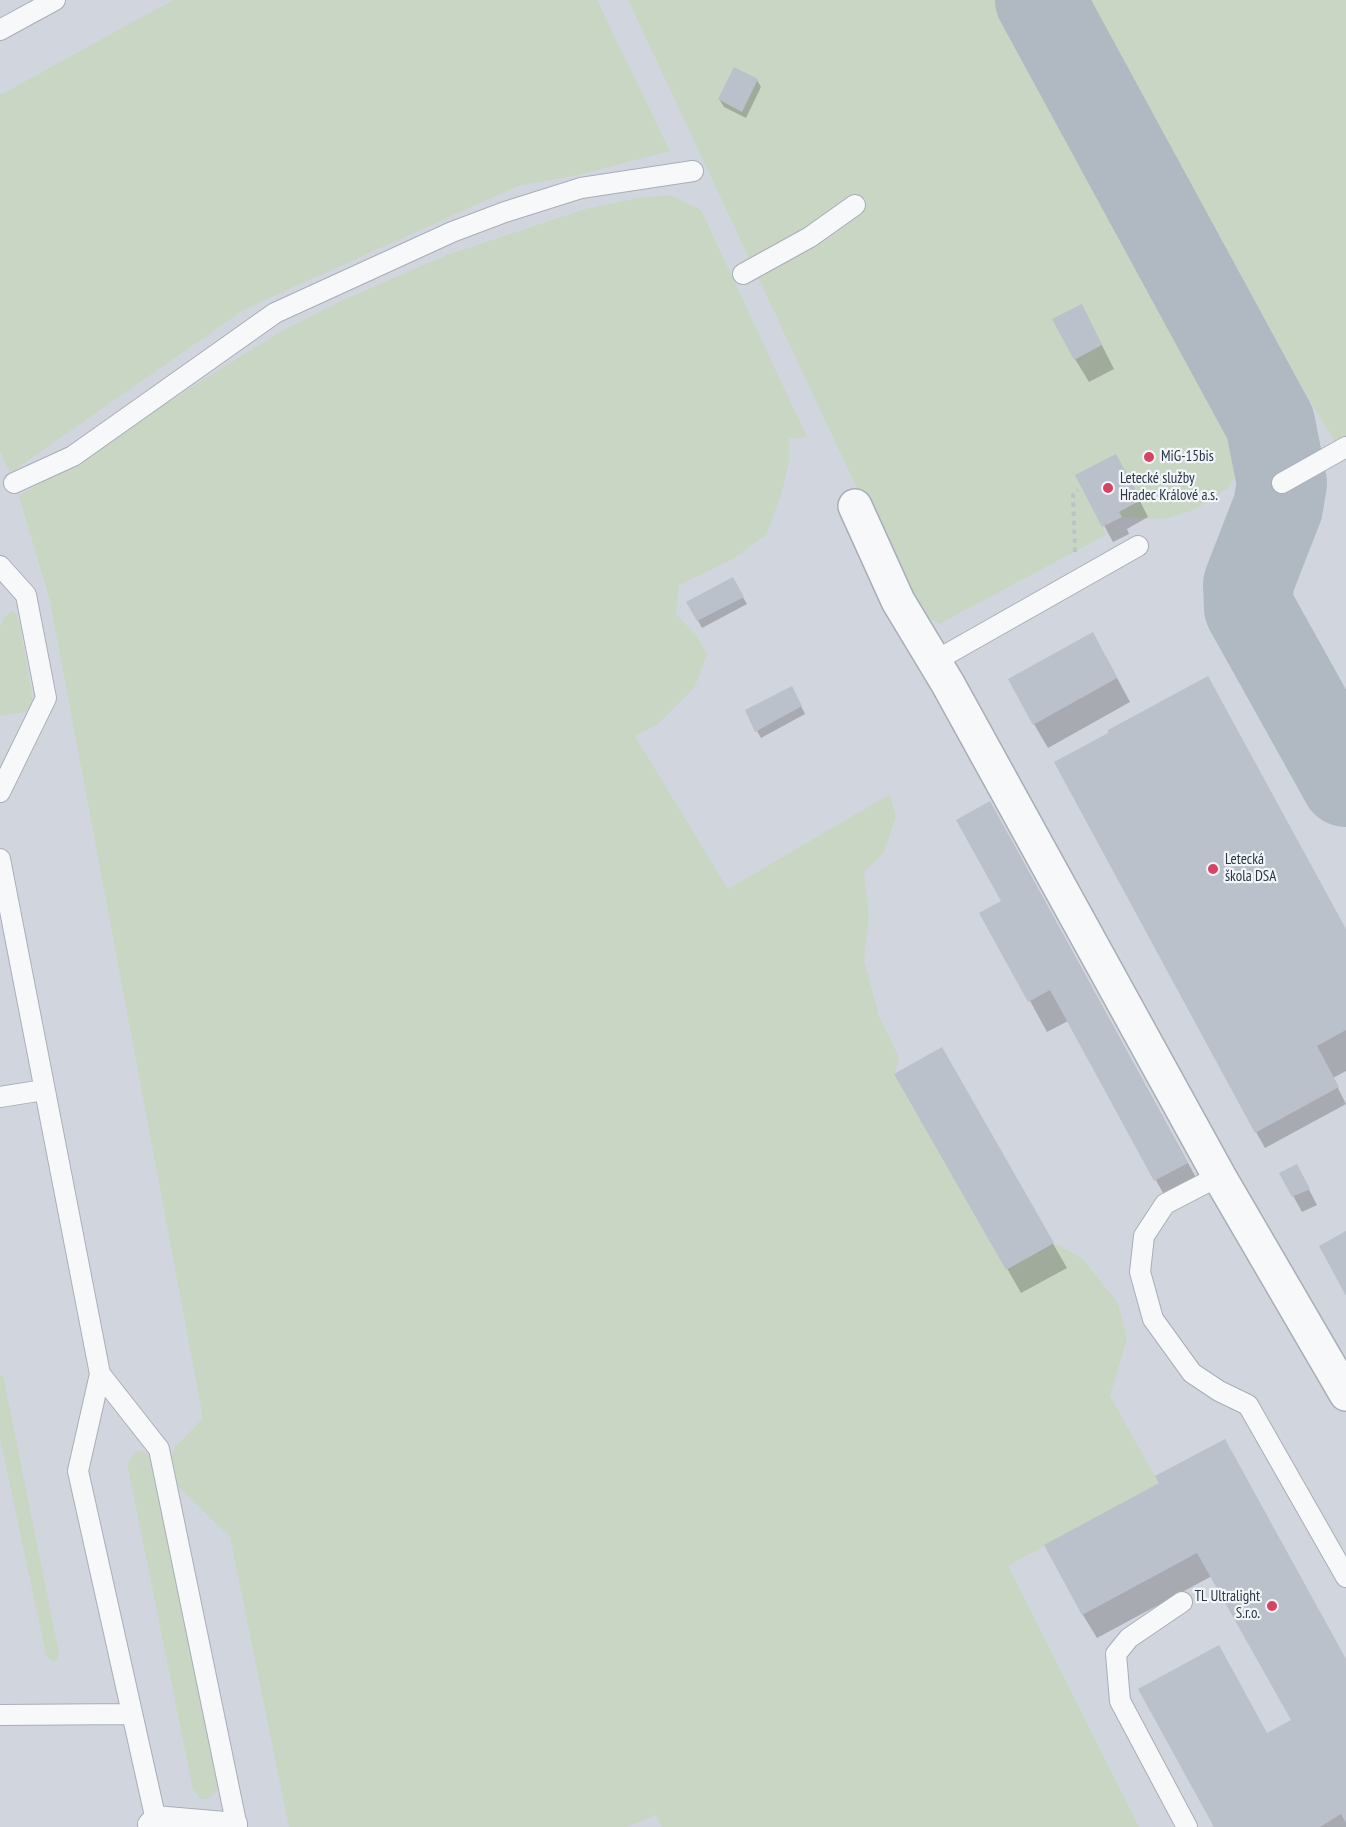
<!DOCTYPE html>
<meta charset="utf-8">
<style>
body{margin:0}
canvas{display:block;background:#e3e7ec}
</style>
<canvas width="1346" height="1827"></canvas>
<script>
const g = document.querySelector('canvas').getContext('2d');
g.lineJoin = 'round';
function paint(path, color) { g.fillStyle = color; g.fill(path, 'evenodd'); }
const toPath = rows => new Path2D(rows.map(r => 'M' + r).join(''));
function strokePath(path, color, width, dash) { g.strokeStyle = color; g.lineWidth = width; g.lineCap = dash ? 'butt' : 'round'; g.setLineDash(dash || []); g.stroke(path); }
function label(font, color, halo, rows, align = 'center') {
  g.font = font + ' "PT Sans Narrow",sans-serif'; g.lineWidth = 4.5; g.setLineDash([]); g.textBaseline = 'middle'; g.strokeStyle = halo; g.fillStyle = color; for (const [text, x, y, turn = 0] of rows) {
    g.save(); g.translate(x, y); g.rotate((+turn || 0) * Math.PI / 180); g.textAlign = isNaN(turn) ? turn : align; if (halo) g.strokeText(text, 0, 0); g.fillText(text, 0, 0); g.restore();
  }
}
paint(toPath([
 [0,0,1346,0,1346,1827,0,1827]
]), '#d1d6de');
paint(toPath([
 [173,0,597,0,670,151,578,175,518,186,245,309,10,473,0,451,0,95],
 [628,0,998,0,1237,433,1243,464,1228,488,1194,510,1168,518,1150,519,1122,517,1103,527,1106,535,939,624,913,608],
 [1088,0,1346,0,1346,459,1314,408],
 [669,195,701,210,807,437,789,439,789,461,782,492,767,534,731,560,679,585,676,614,696,635,707,654,695,687,658,724,635,736,728,889,890,794,896,817,884,852,864,872,869,917,864,960,879,1016,899,1057,895,1074,1006,1270,1054,1243,1083,1259,1118,1303,1127,1339,1110,1396,1159,1483,1008,1566,1139,1827,662,1827,656,1815,626,1827,289,1827,230,1537,178,1486,172,1456,174,1448,203,1418,50,601,19,496,281,331,343,300,447,255,585,209,638,198],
 [12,611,16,614,19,621,34,706,30,711,0,716,0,627,4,617],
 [3,1375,59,1653,57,1660,53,1662,46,1655,0,1439,0,1376],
 [142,1450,147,1453,151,1459,218,1786,217,1792,207,1799,201,1799,193,1790,128,1468,128,1463,132,1456,136,1452]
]), '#cad6c4');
paint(toPath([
 [757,80,761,87,746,118,724,107,719,99],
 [1082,306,1114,369,1089,382,1075,359],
 [1125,471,1148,517,1127,529,1129,534,1113,542,1077,476],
 [732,579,747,604,702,628,688,603],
 [1106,657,1130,702,1048,748,1034,724],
 [796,696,805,714,761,738,757,731],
 [1008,834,1205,1194,1173,1211,1068,1021,1047,1032,982,913,1003,902],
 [1346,930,1346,1071,1333,1078,1346,1104,1265,1148,1256,1132],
 [941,1049,1067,1268,1021,1293,897,1074],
 [1281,1174,1305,1182,1317,1205,1302,1212],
 [1158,1485,1346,1661,1346,1827,1215,1827,1267,1735,1293,1721,1212,1576,1097,1638,1083,1615,1046,1546]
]), '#0003');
strokePath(toPath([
 [1040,0,1270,423,1282,483,1278,507,1248,584,1249,608,1346,782]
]), '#b0b8c2', 90);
paint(toPath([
 [734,67,758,79,742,112,718,99],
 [1082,304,1102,345,1074,360,1052,319],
 [1116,454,1141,500,1119,512,1122,517,1102,527,1075,475],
 [733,577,744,597,697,621,686,602],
 [1093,632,1117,678,1033,725,1008,679],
 [1208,676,1346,929,1346,1030,1317,1046,1339,1087,1255,1133,1054,762,1108,733,1108,730],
 [792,686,802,706,755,732,745,710],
 [990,801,1188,1163,1154,1181,1050,990,1028,1002,979,913,1001,901,956,820],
 [942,1047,1054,1243,1006,1270,894,1074],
 [1297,1164,1310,1189,1292,1197,1279,1173],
 [1346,1231,1346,1296,1319,1246],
 [1225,1439,1346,1659,1346,1823,1341,1814,1320,1827,1214,1827,1138,1689,1219,1645,1267,1733,1291,1720,1197,1553,1082,1615,1044,1545,1159,1483,1155,1476]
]), '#bac1ca');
const lane = toPath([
 [0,30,55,0],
 [743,274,810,237,855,205],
 [14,483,73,456,275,313,452,232,505,212,581,188,693,171],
 [1282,483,1346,447],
 [0,566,26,595,46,698,0,792],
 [935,661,1138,546],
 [0,859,100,1374,78,1471,155,1816,159,1827],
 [0,1097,44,1090],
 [1219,1176,1165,1204,1144,1236,1140,1272,1153,1319,1192,1373,1219,1391,1248,1405,1346,1577],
 [100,1374,159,1449,237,1827],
 [1182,1602,1129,1638,1116,1654,1120,1701,1187,1827],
 [0,1715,132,1714],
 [148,1824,155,1816,237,1823]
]);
const street = toPath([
 [855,506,898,601,948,684,1219,1176,1346,1394]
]);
strokePath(lane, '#a8aeb7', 22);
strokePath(street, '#a8aeb7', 36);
strokePath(toPath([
 [1075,552,1073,495,1078,490]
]), '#bdc2c7', 4, [4.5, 4.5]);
strokePath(lane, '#f6f8fa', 20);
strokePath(street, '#f6f8fa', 33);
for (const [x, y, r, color] of [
 [1149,457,6,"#d64363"],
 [1108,488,6,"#d64363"],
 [1213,869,6,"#d64363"],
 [1272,1606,6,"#d64363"]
]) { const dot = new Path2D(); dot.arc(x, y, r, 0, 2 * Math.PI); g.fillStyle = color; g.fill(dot); strokePath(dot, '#f3f6f9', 2); }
label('15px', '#2a3645', '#f3f6f9', [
 ["MiG-15bis",1161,457],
 ["Letecké služby",1120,479],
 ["Hradec Králové a.s.",1120,496],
 ["Letecká",1225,860],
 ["škola DSA",1225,877],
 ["TL Ultralight",1260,1597,"right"],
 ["S.r.o.",1260,1614,"right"]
], 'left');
</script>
